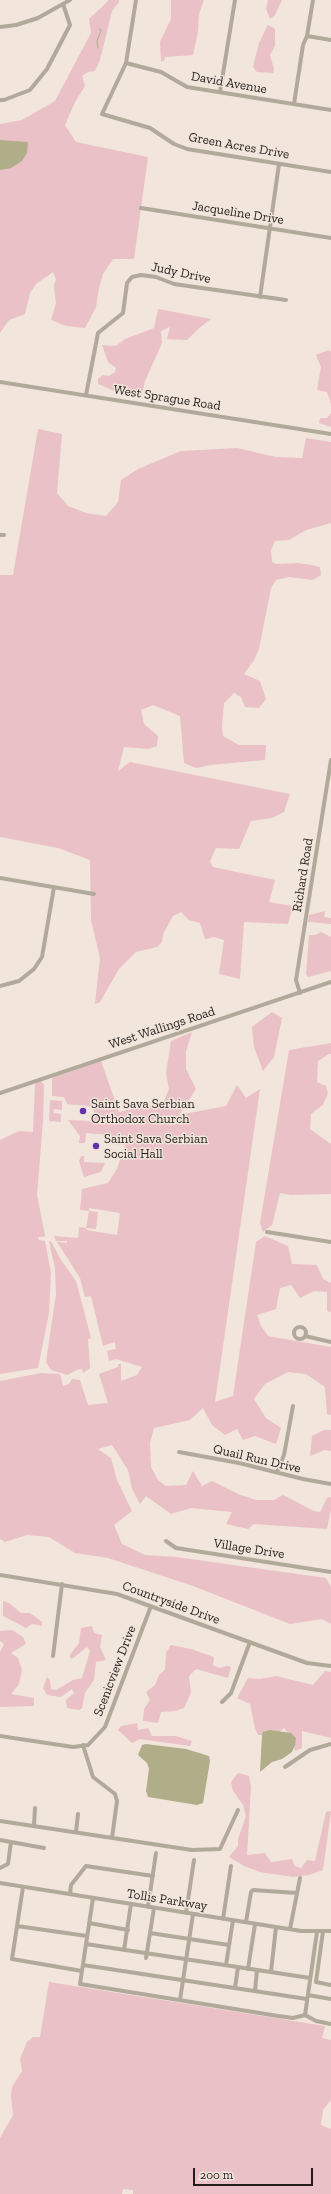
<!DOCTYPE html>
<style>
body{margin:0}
#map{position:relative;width:331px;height:2194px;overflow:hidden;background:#f2e5dc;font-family:"Zilla Slab",serif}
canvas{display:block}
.scale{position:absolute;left:193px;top:2168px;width:120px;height:18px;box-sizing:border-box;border:2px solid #221e1a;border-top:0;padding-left:5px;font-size:12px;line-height:14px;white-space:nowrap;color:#221e1a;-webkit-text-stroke:3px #f2e5dc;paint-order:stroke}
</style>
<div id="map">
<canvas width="331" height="2194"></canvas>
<div class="scale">200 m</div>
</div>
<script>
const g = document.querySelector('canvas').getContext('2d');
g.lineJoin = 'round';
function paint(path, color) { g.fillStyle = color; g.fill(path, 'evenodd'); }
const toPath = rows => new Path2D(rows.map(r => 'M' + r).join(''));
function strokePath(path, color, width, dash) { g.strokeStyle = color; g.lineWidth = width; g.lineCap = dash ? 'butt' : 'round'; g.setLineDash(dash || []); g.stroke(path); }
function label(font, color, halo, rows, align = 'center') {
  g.font = font + ' "Zilla Slab",serif'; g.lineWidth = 3; g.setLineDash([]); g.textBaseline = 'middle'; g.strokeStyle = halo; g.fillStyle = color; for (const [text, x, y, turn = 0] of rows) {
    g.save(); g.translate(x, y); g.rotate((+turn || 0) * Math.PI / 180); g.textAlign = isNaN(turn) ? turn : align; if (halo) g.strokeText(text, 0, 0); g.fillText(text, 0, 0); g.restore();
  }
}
paint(toPath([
 [109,0,119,0,119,2,112,11,100,60,95,71,88,72,82,76,85,86,75,102,65,125,76,142,148,157,134,259,113,259,103,274,99,288,96,307,85,328,66,326,51,320,56,304,54,286,56,279,53,272,36,284,30,293,25,314,9,320,0,333,0,124,22,120,55,101,91,33,89,19],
 [171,0,204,0,199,14,198,32,193,55,165,57,164,61,161,61,160,42,171,19],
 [268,0,282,0,275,15,270,19,266,9],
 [268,25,275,29,275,46,270,55,274,69,273,73,257,72,253,67,259,43],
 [158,309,211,319,199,328,187,340,167,339,170,327,161,331,162,343,145,381,142,395,127,396,98,384,98,379,103,375,109,376,115,372,116,368,108,362,102,345,116,346,125,339,154,328],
 [329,350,331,352,331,404,327,392,317,390,321,367,316,355],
 [331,413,331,427,319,423,320,418,327,418],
 [38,429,62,434,57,493,68,506,86,513,106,516,118,502,121,480,138,469,181,451,237,448,276,457,302,458,306,438,331,442,331,523,306,530,289,540,275,541,271,550,272,562,276,564,298,563,312,565,320,567,321,575,313,580,289,577,276,580,271,588,259,649,254,660,244,674,260,681,266,699,259,708,245,707,241,697,234,693,224,703,222,725,223,736,239,745,266,745,265,760,210,765,196,768,184,763,180,716,153,705,141,710,144,724,158,736,157,746,149,749,124,747,118,771,130,762,290,794,284,812,272,818,251,821,239,849,216,848,213,854,210,862,213,867,275,880,269,902,293,906,288,924,244,922,240,979,219,974,224,940,214,937,205,939,200,923,189,920,181,912,173,916,163,934,162,942,157,947,136,952,119,969,100,1002,95,1004,100,958,91,920,90,860,58,848,0,837,0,575,13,575],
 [325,911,324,917,331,918,331,924,308,922,309,915],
 [321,932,331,937,331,971,308,977,306,974,309,935,315,935],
 [272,1012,282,1018,274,1057,263,1071,254,1047,252,1027],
 [192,1032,186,1051,186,1069,196,1089,179,1115,226,1106,237,1085,246,1098,260,1089,215,1402,233,1396,256,1242,265,1236,288,1246,292,1264,317,1265,323,1279,331,1283,331,1312,327,1311,327,1292,314,1291,300,1298,291,1285,280,1288,276,1309,257,1315,261,1326,268,1336,331,1347,331,1415,327,1414,325,1387,306,1374,288,1372,265,1384,254,1399,266,1418,281,1428,276,1444,255,1436,243,1440,237,1429,225,1435,212,1425,203,1408,190,1420,154,1428,150,1443,151,1467,158,1480,166,1486,186,1485,193,1471,202,1486,212,1481,238,1494,256,1500,274,1500,283,1495,314,1511,320,1512,327,1498,331,1497,331,1509,327,1529,254,1524,248,1529,226,1524,232,1512,191,1508,171,1514,146,1496,140,1504,132,1489,128,1470,112,1445,98,1449,111,1458,117,1480,132,1511,114,1525,122,1544,145,1555,176,1557,326,1578,331,1587,331,1624,322,1619,290,1624,193,1586,108,1558,75,1553,49,1537,27,1535,5,1542,0,1539,0,1381,41,1373,60,1374,63,1386,69,1384,72,1379,80,1380,88,1405,108,1403,99,1374,118,1367,118,1364,121,1364,121,1381,137,1375,142,1367,116,1359,109,1361,107,1351,116,1349,115,1342,103,1346,91,1296,85,1297,80,1278,57,1242,67,1243,67,1241,56,1241,54,1236,78,1238,79,1227,86,1228,86,1230,117,1235,120,1213,89,1208,89,1211,98,1212,96,1229,86,1228,89,1211,80,1210,82,1189,108,1183,117,1169,125,1145,113,1144,113,1138,109,1137,109,1135,86,1133,85,1143,79,1143,80,1136,68,1120,90,1121,93,1119,94,1111,88,1106,67,1104,64,1097,52,1096,52,1078,101,1061,119,1112,145,1106,162,1105,169,1089,166,1073,171,1041],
 [331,1043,331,1054,329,1054,318,1061,317,1082,326,1086,328,1093,323,1105,311,1114,310,1129,331,1144,331,1194,291,1195,280,1193,272,1225,263,1232,260,1223,289,1050],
 [41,1081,44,1085,43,1121,37,1195,45,1235,44,1237,38,1237,39,1240,45,1241,51,1273,49,1313,38,1368,0,1374,0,1140,19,1131,33,1132,35,1083],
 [50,1100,62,1101,62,1110,54,1109,53,1113,61,1114,61,1122,49,1121],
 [81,1156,84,1156,84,1162,105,1163,101,1172,84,1177,79,1161],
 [51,1241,61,1260,76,1281,91,1338,88,1339,90,1368,83,1373,82,1369,77,1370,67,1375,51,1370,46,1362,56,1294,55,1268,49,1242],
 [324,1430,331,1430,331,1451,325,1450,310,1456,312,1436],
 [3,1601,9,1603,21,1613,30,1613,42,1622,42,1626,32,1624,26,1628,3,1616],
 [92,1626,94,1633,102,1635,100,1647,106,1660,96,1662,94,1680,85,1693,82,1708,79,1710,67,1708,66,1700,74,1693,72,1689,61,1697,47,1695,43,1688,47,1677,50,1680,51,1689,56,1690,73,1680,82,1678,90,1651,87,1647,72,1659,69,1656,79,1643,81,1628],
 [12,1630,23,1637,26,1644,11,1653,18,1658,22,1670,19,1684,11,1694,34,1698,34,1706,0,1707,0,1652,4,1644,0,1641,0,1631],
 [171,1645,191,1649,214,1657,213,1665,219,1668,227,1666,231,1667,228,1678,196,1669,189,1676,191,1693,184,1708,175,1711,161,1712,158,1723,143,1721,144,1709,150,1700,146,1692,155,1685,159,1675,165,1670,166,1653],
 [325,1671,331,1672,331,1738,302,1731,302,1748,295,1751,292,1738,284,1728,275,1735,258,1735,255,1728,250,1704,237,1698,248,1678,260,1679,276,1676,313,1685],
 [137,1723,138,1730,148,1728,152,1736,176,1736,192,1741,190,1746,140,1739,132,1743,118,1730,121,1726],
 [238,1773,249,1776,251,1787,247,1855,265,1853,271,1862,292,1859,295,1866,301,1868,307,1860,315,1861,326,1812,331,1811,323,1870,309,1875,293,1877,260,1872,244,1866,229,1857,238,1846,238,1839,246,1816,243,1805,233,1791,231,1782],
 [49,1982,325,2026,322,2038,331,2040,331,2100,323,2110,321,2125,331,2129,331,2194,133,2194,133,2190,123,2189,122,2194,0,2194,0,2138,13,2115,11,2096,12,2087,22,2071,20,2059,27,2042,33,2037,40,2037]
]), '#e9c1c6');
paint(toPath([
 [0,140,28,142,27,153,22,161,11,168,0,170],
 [270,1730,291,1733,296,1738,295,1745,292,1752,282,1759,272,1762,260,1772,262,1735,263,1732],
 [146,1744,186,1749,209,1756,210,1761,203,1803,197,1805,148,1797,146,1791,149,1769,147,1763,138,1755,142,1745]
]), '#afae89');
strokePath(toPath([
 [98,48,97,41,101,30,99,29]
]), '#afae89', 1);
strokePath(toPath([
 [136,0,126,63,102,114,150,128,174,144,187,149,331,172],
 [0,27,16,25,38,18,70,0],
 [307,36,331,40],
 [126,63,161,72,187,87,331,110],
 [220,92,235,0],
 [0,100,4,100,30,90,47,69,70,25,63,4],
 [294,104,303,45,307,36,313,0],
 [141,208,331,238],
 [260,297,279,164],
 [0,382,331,434],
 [86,395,98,333,123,313,127,283,132,277,141,275,156,277,174,284,286,300],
 [0,535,4,535],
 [0,878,94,894],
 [0,986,19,981,34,969,42,957,54,887],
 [300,993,296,980,331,760],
 [0,1093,331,982],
 [267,1232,331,1242],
 '294 1333a6 6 0 1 1 12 0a6 6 0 1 1-12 0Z',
 [305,1336,331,1342],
 [179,1452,239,1463,303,1479,331,1484],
 [277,1472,284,1455,293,1406],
 [166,1541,176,1548,331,1572],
 [0,1575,117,1594,307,1663,331,1666],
 [53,1656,62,1584],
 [222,1702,231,1693,250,1642],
 [0,1736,73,1747,88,1745,105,1727,151,1606],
 [83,1745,93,1777,115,1794,117,1801,112,1838],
 [285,1767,310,1750,331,1744],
 [0,1821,192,1850,220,1849,238,1810],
 [34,1826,35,1808],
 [76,1832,78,1814],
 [0,1840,11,1842,8,1864,0,1868],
 [11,1842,44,1848],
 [0,1883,301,1931,331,1931],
 [23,1887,12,1959,82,1971],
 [70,1894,71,1885,86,1866,153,1876],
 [93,1898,80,1984,278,2016,293,2018,305,2015,316,2021,331,2024],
 [148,1907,156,1853],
 [186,1913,194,1860],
 [223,1919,231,1866],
 [246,1922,251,1892,253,1890,297,1893],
 [89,1923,128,1930],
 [17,1926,87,1936],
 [290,1929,300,1878],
 [323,1931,316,1982,331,1985],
 [150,1933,229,1945],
 [86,1944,310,1978],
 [124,1950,131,1904],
 [146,1958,154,1908],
 [83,1965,307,1999],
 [226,1965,233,1920],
 [248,1969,255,1924],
 [271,1972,276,1927],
 [235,1988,238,1967],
 [255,1991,257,1970],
 [308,1995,331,1999],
 [180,2000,193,1914],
 [305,2015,317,1932]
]), '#b1a99a', 4);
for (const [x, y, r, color] of [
 [83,1111,4,"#6333ab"],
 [96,1146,4,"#6333ab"]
]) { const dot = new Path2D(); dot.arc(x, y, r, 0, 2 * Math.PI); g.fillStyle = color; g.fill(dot); strokePath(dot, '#f2e5dc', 1.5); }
label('13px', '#221e1a', '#f2e5dc', [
 ["David Avenue",229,83,10],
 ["Green Acres Drive",239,146,10],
 ["Jacqueline Drive",238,213,9],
 ["Judy Drive",181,273,12],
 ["West Sprague Road",167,398,9],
 ["Richard Road",303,875,-81],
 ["West Wallings Road",162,1028,-18],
 ["Quail Run Drive",257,1459,13],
 ["Village Drive",249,1549,9],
 ["Countryside Drive",171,1603,20],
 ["Scenicview Drive",115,1671,-69],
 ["Tollis Parkway",167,1900,9]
]);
label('13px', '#221e1a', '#f2e5dc', [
 ["Saint Sava Serbian",91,1104],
 ["Orthodox Church",91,1119],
 ["Saint Sava Serbian",104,1139],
 ["Social Hall",104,1154]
], 'left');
</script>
